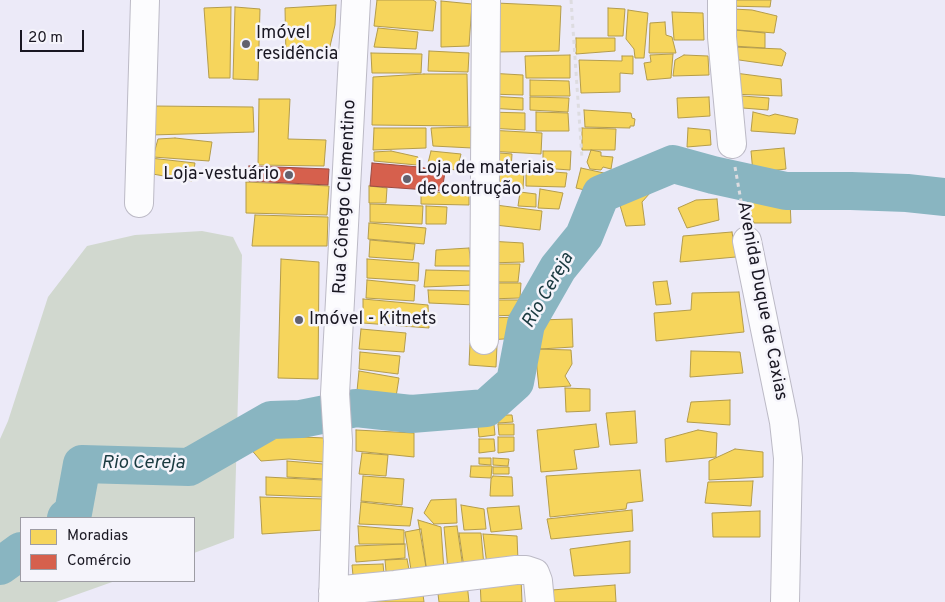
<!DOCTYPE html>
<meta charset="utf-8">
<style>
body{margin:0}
#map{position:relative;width:945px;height:602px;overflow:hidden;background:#eceaf8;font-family:Overpass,sans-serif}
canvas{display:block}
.legend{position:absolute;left:20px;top:517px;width:175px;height:65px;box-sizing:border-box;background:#f5f4fb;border:1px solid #9d9ca4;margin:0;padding:6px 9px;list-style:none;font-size:15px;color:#191722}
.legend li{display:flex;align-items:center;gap:10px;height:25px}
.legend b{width:25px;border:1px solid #9d9ca4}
.scale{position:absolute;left:20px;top:30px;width:64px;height:22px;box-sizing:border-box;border:2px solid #191722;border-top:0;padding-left:6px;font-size:15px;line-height:18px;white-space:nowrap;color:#191722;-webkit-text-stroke:4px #f5f4fb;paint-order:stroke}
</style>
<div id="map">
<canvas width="945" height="602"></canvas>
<ul class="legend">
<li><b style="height:14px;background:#f6d55c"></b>Moradias</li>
<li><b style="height:14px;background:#d6604d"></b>Comércio</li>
</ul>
<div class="scale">20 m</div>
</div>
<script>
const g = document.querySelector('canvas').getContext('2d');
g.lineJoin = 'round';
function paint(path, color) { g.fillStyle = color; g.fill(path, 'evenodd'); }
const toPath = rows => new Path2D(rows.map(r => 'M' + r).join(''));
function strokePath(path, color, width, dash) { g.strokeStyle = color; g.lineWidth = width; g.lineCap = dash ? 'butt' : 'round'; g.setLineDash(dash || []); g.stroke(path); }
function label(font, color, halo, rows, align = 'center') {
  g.font = font + ' Overpass,sans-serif'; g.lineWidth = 5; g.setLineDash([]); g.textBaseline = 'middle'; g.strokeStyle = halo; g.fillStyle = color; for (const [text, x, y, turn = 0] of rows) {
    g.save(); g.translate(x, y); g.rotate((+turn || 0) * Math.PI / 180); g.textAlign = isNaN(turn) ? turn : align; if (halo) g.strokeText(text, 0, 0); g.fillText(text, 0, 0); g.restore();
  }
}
paint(toPath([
 [202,231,233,237,242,255,234,538,194,553,194,518,21,518,21,581,115,581,56,602,0,602,0,439,8,421,48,297,87,246,135,235]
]), '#d1d8cf');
const homes = toPath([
 [377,0,433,0,436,2,433,31,374,26,377,0],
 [725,0,771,0,770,7,725,6,725,0],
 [441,1,472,4,469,46,441,47,441,1],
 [496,3,561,6,559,51,496,52,496,3],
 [336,5,335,25,327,59,286,58,285,8,336,5],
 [231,7,230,78,209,78,204,8,231,7],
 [235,7,260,9,258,80,233,79,235,7],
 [608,8,625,9,623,36,608,36,608,8],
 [733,9,752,10,777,16,774,33,726,29,733,9],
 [628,10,648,13,644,58,635,58,634,49,626,39,628,10],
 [672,12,703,13,704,40,674,40,672,12],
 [665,22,666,35,672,37,676,53,649,53,650,23,665,22],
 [378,28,418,32,416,49,374,47,378,28],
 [735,30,765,33,765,48,733,46,735,30],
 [576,38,615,38,615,51,576,54,576,38],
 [733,47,781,49,786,53,782,66,732,59,733,47],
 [429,51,469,53,468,72,428,71,429,51],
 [371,53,422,54,421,73,372,73,371,53],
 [673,54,671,78,647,80,644,63,651,62,650,55,673,54],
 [570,55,570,78,526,78,525,56,570,55],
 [684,55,708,56,709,75,673,76,675,60,684,55],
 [622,56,633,56,633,74,620,73,620,92,581,93,579,60,622,61,622,56],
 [488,73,523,75,523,95,488,94,488,73],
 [735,73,781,79,782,96,731,94,735,73],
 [424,74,467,74,468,126,372,125,373,77,424,74],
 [530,80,569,81,570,96,530,96,530,80],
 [729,95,769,98,768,110,730,107,729,95],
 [488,96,523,98,523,110,488,108,488,96],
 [530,97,569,98,568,112,530,110,530,97],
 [709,97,710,116,678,118,677,98,709,97],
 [259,99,290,99,288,139,326,140,324,166,258,165,259,99],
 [152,106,253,107,254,132,151,135,152,106],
 [584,110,631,113,632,118,635,119,634,126,630,126,630,128,585,127,584,110],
 [488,112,525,113,525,130,488,128,488,112],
 [536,112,568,113,569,131,536,131,536,112],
 [753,112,769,116,775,114,798,119,795,134,751,131,753,112],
 [473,127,472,148,433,146,431,128,473,127],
 [374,128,426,128,426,148,373,150,374,128],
 [582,128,616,129,615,150,582,150,582,128],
 [688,128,710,130,711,145,687,147,688,128],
 [488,130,542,133,541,154,488,151,488,130],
 [175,138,212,142,209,161,153,157,158,139,175,138],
 [784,148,786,169,753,173,751,151,784,148],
 [591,150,601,152,601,156,613,157,611,169,603,167,601,170,590,169,587,162,591,150],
 [391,151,418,157,417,165,374,161,374,152,391,151],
 [431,151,461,154,457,170,427,167,431,151],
 [543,151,571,151,570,170,543,168,543,151],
 [488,152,512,154,511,170,488,170,488,152],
 [150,158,195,163,192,181,147,173,150,158],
 [581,168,613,175,611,186,604,190,599,190,598,193,576,188,581,168],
 [526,170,567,173,565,187,526,186,526,170],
 [524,171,523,189,487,190,487,172,524,171],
 [246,182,329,186,327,215,246,213,246,182],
 [651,183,655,190,650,193,642,202,645,225,626,226,617,195,651,183],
 [369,186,387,188,386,203,369,203,369,186],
 [540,189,563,193,559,209,538,208,540,189],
 [421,191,447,193,469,192,469,205,421,204,421,191],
 [520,192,536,194,536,207,518,206,520,192],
 [762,198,767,203,790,201,791,223,754,223,747,202,762,198],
 [717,199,719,220,687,228,678,208,696,200,717,199],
 [370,204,423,206,422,224,370,222,370,204],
 [488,204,542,211,540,230,486,224,488,204],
 [426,206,447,207,446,224,426,224,426,206],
 [255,215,328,217,327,246,252,246,255,215],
 [369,223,426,228,424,244,368,239,369,223],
 [732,232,736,257,680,262,683,236,732,232],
 [370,240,415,244,413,260,369,257,370,240],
 [488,241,523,243,524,262,487,263,488,241],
 [469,248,471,266,435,266,436,250,469,248],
 [281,259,319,262,318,379,278,378,281,259],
 [367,259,419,263,418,281,367,278,367,259],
 [486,264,520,264,518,282,485,282,486,264],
 [426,270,473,271,473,285,424,287,426,270],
 [367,280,415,285,414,301,366,298,367,280],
 [667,281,671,304,656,305,653,282,667,281],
 [487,283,521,283,520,298,488,299,487,283],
 [428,290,476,291,475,305,429,303,428,290],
 [739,292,744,332,656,341,654,313,691,310,692,293,739,292],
 [363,299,428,305,429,328,363,323,363,299],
 [487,300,522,300,522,315,487,316,487,300],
 [520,317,519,338,488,340,487,318,520,317],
 [572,319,573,347,540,349,538,320,572,319],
 [361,329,406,333,404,352,359,349,361,329],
 [470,343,497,345,496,367,469,365,470,343],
 [535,349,571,350,572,364,565,376,571,386,539,388,535,349],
 [691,351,740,352,743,373,690,377,691,351],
 [360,352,400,356,398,374,359,369,360,352],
 [359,371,399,378,396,397,357,391,359,371],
 [565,388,590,389,590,411,566,412,565,388],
 [730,400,730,425,687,422,691,402,730,400],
 [635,411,637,443,610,445,606,413,635,411],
 [484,415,494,416,495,422,485,423,484,415],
 [497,415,512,415,513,422,498,423,497,415],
 [494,424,495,435,479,437,478,426,494,424],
 [498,424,514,424,514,435,499,435,498,424],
 [596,424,599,447,574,450,577,469,541,472,537,430,596,424],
 [356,430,414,433,414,457,356,451,356,430],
 [698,430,717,433,716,457,666,462,665,439,698,430],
 [257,435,325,438,324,462,289,459,261,461,249,447,257,435],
 [498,437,514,437,514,451,498,453,498,437],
 [479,439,494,439,495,451,479,453,479,439],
 [735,449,763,452,763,477,709,480,709,461,735,449],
 [362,453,388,455,386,476,359,474,362,453],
 [479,458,491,458,491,465,479,464,479,458],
 [493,458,509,459,508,466,493,465,493,458],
 [287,461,323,464,323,479,287,477,287,461],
 [471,466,492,466,491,478,470,477,471,466],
 [493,467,509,467,509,474,493,474,493,467],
 [640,470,643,501,627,503,626,509,550,517,546,476,640,470],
 [363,476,404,479,402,505,361,501,363,476],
 [493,476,512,477,513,496,490,496,491,479,493,476],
 [266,477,323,480,324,497,266,495,266,477],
 [753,481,751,506,705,503,708,482,753,481],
 [260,497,324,499,323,530,262,534,260,497],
 [456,499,457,523,434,524,424,513,431,500,456,499],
 [361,502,413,508,410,526,359,524,361,502],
 [461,505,484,509,486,529,464,530,461,505],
 [519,506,522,529,491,532,487,508,519,506],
 [632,510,633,531,551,539,547,519,632,510],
 [760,511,760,537,713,537,712,513,760,511],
 [418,520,441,527,444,571,427,573,418,520],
 [358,526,404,530,404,544,359,544,358,526],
 [457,526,463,568,448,570,444,527,457,526],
 [421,529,427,573,412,576,405,532,421,529],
 [459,533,481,533,484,566,464,568,459,533],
 [483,534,517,536,518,561,487,565,483,534],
 [630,541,630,573,574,576,570,549,630,541],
 [405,544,405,558,356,562,355,546,405,544],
 [407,559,411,580,387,583,385,560,407,559],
 [383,564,385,583,354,586,352,565,383,564],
 [521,578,522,602,481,602,480,580,521,578],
 [467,583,469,602,439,602,437,586,467,583],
 [615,585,616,602,552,602,552,590,615,585],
 [422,587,424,602,364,602,363,593,422,587]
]);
paint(homes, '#f6d55c');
strokePath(homes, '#b49c4b', 1);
const shops = toPath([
 [372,163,419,167,445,172,442,191,370,186,372,163],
 [249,166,329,169,328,185,249,181,249,166]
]);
paint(shops, '#d6604d');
strokePath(shops, '#9d4a40', 1);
strokePath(toPath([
 [66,518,73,513,82,464,189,467,271,420,301,419,356,408,411,414,486,408,515,382,526,324,558,268,584,236,601,194,673,164,713,175,786,191,851,191,907,193,945,197],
 [0,566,21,551]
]), '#89b5c1', 38);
const minor = toPath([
 [722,0,722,37,732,144],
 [139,203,145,0],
 [747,241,784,422,788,458,785,602],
 [484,340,486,0],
 [333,591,395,585,516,570,526,570,535,573,538,581,540,602],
 [333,602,338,441,335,394,356,0]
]);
strokePath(minor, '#bcbac6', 30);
strokePath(toPath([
 [571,0,582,158],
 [735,167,744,218]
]), '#dddce0', 3, [4, 4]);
strokePath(minor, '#fcfcfe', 28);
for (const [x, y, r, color] of [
 [246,44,5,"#63616d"],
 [289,175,5,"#63616d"],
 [407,179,5,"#63616d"],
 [299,320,5,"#63616d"]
]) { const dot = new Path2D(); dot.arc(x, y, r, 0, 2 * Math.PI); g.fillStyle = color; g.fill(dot); strokePath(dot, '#f5f4fb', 2); }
label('18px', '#191722', '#f5f4fb', [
 ["Imóvel",256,34],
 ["residência",256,55],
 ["Loja de materiais",417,169],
 ["de contrução",417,190],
 ["Loja-vestuário",279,175,"right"],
 ["Imóvel - Kitnets",309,320]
], 'left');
label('18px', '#191722', '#f5f4fb', [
 ["Rua Cônego Clementino",346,197,-87],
 ["Avenida Duque de Caxias",761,301,79]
]);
label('italic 19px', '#1a3a40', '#f5f4fb', [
 ["Rio Cereja",549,291,-60],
 ["Rio Cereja",143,464]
]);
</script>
